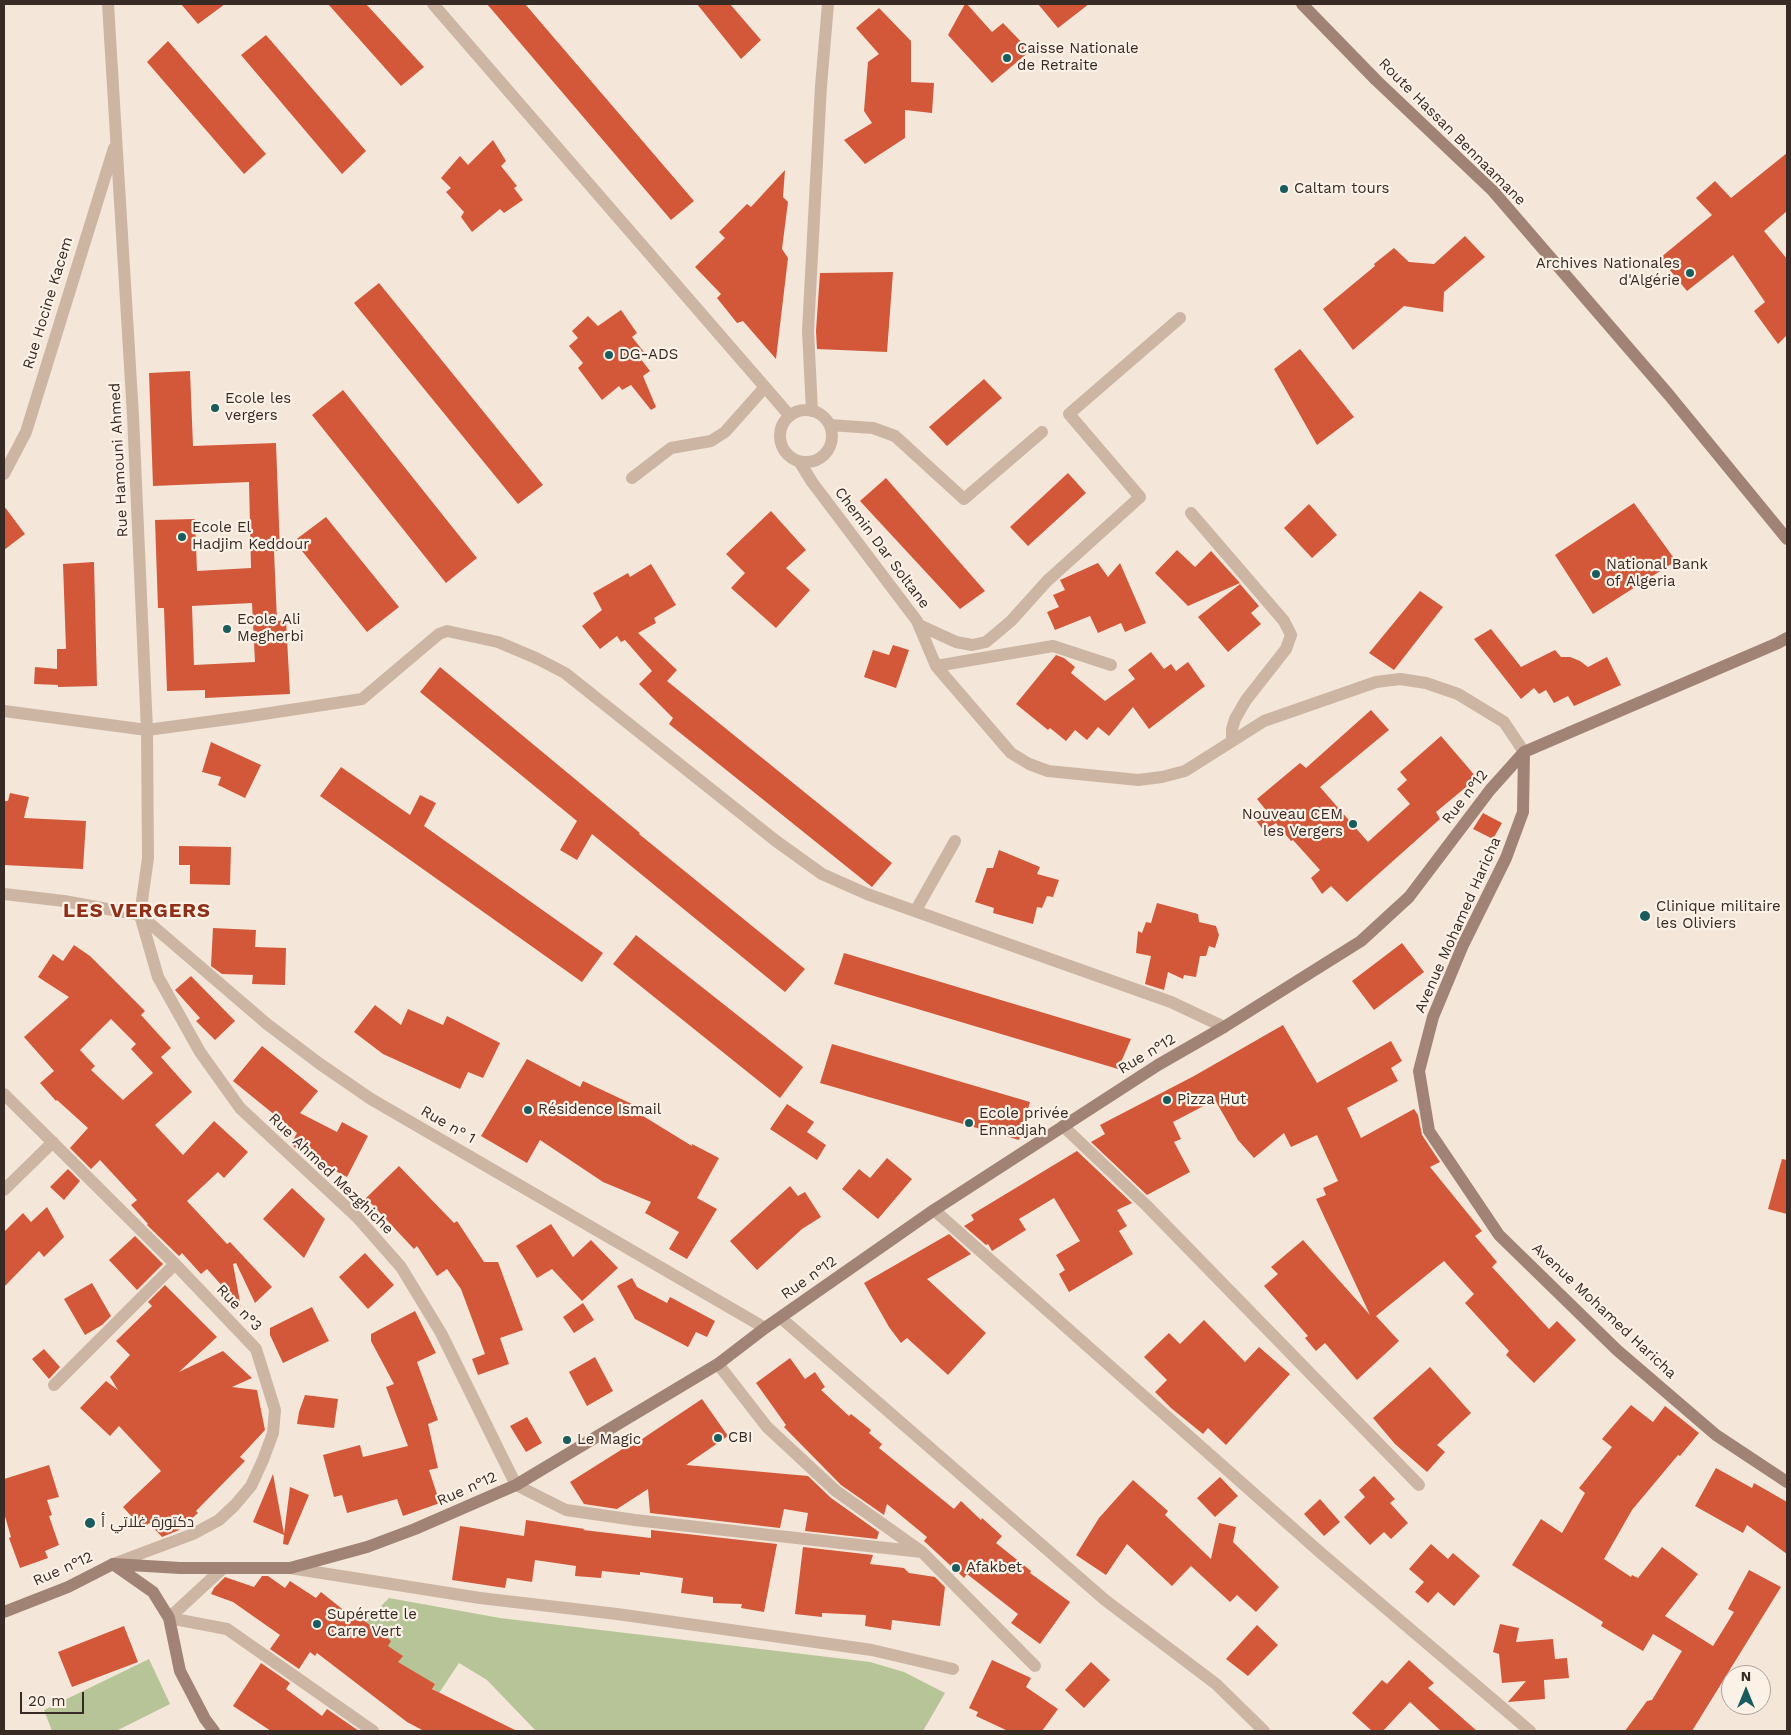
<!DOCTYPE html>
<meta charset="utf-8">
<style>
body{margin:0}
#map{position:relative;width:1791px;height:1735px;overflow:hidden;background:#f4e6d9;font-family:"Work Sans",sans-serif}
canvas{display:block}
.frame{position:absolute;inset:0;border:5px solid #382b26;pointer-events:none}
.north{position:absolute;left:1721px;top:1665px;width:50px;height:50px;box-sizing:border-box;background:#fbf1e6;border:1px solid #ada299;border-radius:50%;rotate:0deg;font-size:14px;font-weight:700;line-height:20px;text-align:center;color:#382b26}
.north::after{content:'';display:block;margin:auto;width:18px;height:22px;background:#185c5d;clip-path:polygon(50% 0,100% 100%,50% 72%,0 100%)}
.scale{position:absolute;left:20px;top:1692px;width:64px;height:22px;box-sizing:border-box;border:2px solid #382b26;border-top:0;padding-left:6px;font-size:15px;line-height:18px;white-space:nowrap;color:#382b26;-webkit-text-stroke:4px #fbf1e6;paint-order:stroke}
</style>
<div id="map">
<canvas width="1791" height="1735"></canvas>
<div class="frame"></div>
<div class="north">N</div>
<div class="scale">20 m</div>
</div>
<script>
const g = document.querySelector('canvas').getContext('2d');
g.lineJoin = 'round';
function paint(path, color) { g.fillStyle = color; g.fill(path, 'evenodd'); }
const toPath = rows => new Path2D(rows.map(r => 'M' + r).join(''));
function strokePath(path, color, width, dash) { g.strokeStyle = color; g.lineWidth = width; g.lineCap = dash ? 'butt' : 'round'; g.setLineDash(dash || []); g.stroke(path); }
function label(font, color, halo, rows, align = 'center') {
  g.font = font + ' "Work Sans",Cairo,sans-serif'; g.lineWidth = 4.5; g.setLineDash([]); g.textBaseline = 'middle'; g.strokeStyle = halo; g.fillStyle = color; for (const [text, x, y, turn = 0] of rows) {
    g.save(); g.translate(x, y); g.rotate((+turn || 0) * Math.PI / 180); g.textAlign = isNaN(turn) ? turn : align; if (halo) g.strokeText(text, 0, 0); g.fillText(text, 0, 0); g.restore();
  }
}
paint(toPath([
 [389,1598,500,1618,870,1662,904,1672,945,1693,923,1731,536,1731,487,1680,459,1663,439,1693,353,1634],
 [149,1659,170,1704,116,1731,52,1731,44,1710]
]), '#b7c498');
paint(toPath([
 [181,4,225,4,198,24],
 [328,4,366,4,424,67,401,86],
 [487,4,525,4,694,201,671,220],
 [697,4,730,4,761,40,741,59],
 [965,4,967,4,992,32,1003,23,1030,51,992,83,948,35],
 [1038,4,1089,4,1058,28],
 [879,8,911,41,911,82,934,83,932,113,905,110,905,138,865,164,844,140,872,123,864,111,868,62,879,54,856,28],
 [266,35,366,151,342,174,241,55],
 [168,41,266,154,244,174,147,62],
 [493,140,506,161,501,166,517,186,514,188,523,200,504,213,500,209,472,232,461,217,464,212,446,192,451,188,441,178,460,156,468,165],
 [1787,153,1787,211,1764,231,1787,259,1787,335,1778,344,1754,311,1765,302,1733,255,1687,291,1660,258,1712,215,1696,198,1715,181,1731,198],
 [785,170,783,197,788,202,782,249,788,258,776,359,743,321,737,323,717,298,721,294,695,267,725,238,719,232,747,204,751,207],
 [1465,236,1485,257,1444,292,1443,312,1404,306,1353,350,1323,309,1375,266,1374,264,1394,248,1409,262,1434,264],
 [893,272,887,352,817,349,816,331,820,273],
 [379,283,543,485,518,504,354,303],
 [621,310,637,333,632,337,644,352,640,358,650,371,643,376,656,407,651,410,631,385,622,390,619,386,602,400,578,368,583,363,569,346,578,338,572,331,588,316,598,326],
 [1300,349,1354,417,1317,445,1274,369],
 [190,371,193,446,276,443,280,551,274,551,277,621,286,620,290,694,205,698,205,690,167,691,164,608,158,608,155,520,195,519,197,571,251,568,249,482,153,486,149,373],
 [252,603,255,662,194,665,192,606],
 [984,379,1002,398,947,446,929,427],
 [343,390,477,558,446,583,312,415],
 [1068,473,1086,493,1028,546,1010,527],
 [886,478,985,591,960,609,860,501],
 [1634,503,1676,561,1593,614,1555,555],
 [1309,504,1337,535,1312,558,1284,528],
 [4,506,25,534,4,550],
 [771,511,806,550,786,568,810,590,776,628,731,588,745,573,726,554],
 [326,517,399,607,367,632,294,541],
 [1177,550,1195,567,1211,551,1240,583,1188,606,1155,573],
 [94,562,97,686,58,687,58,685,34,684,35,667,57,669,57,649,66,649,63,564],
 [1098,563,1108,577,1120,563,1146,623,1125,632,1121,623,1098,633,1090,616,1055,630,1047,612,1059,607,1053,595,1065,590,1060,580],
 [651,564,676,605,654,618,656,623,638,633,677,670,667,681,892,863,872,887,669,724,673,718,639,684,652,671,625,640,621,642,617,636,600,649,582,626,602,610,593,593,628,573,630,577],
 [1240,584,1259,606,1251,613,1261,624,1228,652,1198,617],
 [1420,591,1443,607,1394,670,1369,653],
 [1491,629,1521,667,1555,650,1561,657,1570,657,1580,661,1588,667,1607,657,1621,685,1574,706,1568,696,1554,703,1546,690,1539,694,1534,688,1521,699,1474,639],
 [893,645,909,650,896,688,864,677,873,650,889,655],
 [1151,652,1164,669,1171,664,1176,671,1188,662,1205,686,1149,729,1133,707,1109,736,1098,727,1087,740,1075,730,1066,741,1050,728,1048,730,1016,704,1056,655,1064,658,1075,667,1071,673,1105,701,1135,679,1128,670],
 [440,667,640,833,639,834,805,969,785,992,592,834,577,860,560,850,577,821,420,692],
 [1371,710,1389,730,1320,787,1368,842,1410,804,1397,789,1407,780,1400,772,1441,736,1477,778,1436,812,1440,819,1347,902,1331,886,1322,894,1311,878,1320,870,1293,840,1291,841,1276,823,1264,831,1254,818,1265,809,1257,799,1300,763,1306,768],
 [211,742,261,765,245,798,218,785,221,777,202,772],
 [341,767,410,815,420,795,436,803,424,826,603,953,582,982,320,796],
 [10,793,29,797,24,818,86,821,83,869,4,865,4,801,8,801],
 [1483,813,1502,823,1493,839,1473,829],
 [179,846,231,847,230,885,190,884,190,865,179,865],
 [999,850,1040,867,1037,874,1059,880,1053,897,1047,896,1042,908,1037,907,1033,924,993,913,994,908,975,902,987,868,993,868],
 [1157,903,1198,914,1199,922,1216,926,1219,935,1215,948,1209,946,1206,956,1200,956,1196,977,1184,975,1183,979,1168,972,1164,990,1145,984,1151,956,1136,953,1138,931,1142,933,1146,922,1151,923],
 [213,928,256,930,255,947,286,948,285,985,252,984,253,975,222,974,211,966],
 [636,935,803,1067,780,1098,613,964],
 [1402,943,1424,972,1374,1010,1352,981],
 [74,945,90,956,145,1011,141,1015,171,1048,161,1057,192,1092,155,1125,183,1155,214,1121,248,1152,224,1178,218,1172,187,1201,227,1244,230,1242,272,1287,255,1303,236,1263,233,1264,241,1307,207,1269,201,1274,182,1253,179,1256,147,1225,148,1224,131,1205,137,1200,100,1160,91,1169,70,1148,88,1128,57,1100,56,1101,40,1083,54,1071,24,1037,69,997,38,977,53,954,63,961],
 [111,1019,136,1044,131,1049,153,1073,123,1100,91,1070,95,1066,80,1050],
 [844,953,1131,1039,1118,1069,834,984],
 [191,976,235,1021,215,1040,196,1021,200,1018,175,990],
 [375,1005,401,1025,408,1009,443,1025,447,1016,500,1043,483,1078,468,1072,460,1089,383,1054,354,1032],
 [1283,1025,1317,1083,1391,1041,1402,1061,1391,1068,1398,1081,1347,1108,1361,1138,1414,1109,1418,1115,1422,1135,1440,1162,1430,1167,1482,1231,1475,1236,1497,1262,1492,1267,1549,1329,1557,1321,1576,1340,1534,1383,1506,1355,1509,1351,1465,1303,1474,1294,1444,1261,1376,1316,1399,1341,1357,1380,1325,1343,1316,1351,1305,1338,1308,1336,1264,1286,1278,1274,1271,1267,1303,1240,1370,1315,1316,1199,1326,1195,1323,1188,1338,1181,1317,1135,1291,1147,1284,1133,1254,1158,1238,1140,1215,1100,1173,1122,1181,1139,1174,1142,1190,1172,1147,1195,1091,1142,1105,1134,1100,1125,1194,1076],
 [832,1044,1030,1102,1019,1140,820,1083],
 [262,1046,318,1091,300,1113,337,1132,342,1122,368,1136,347,1177,299,1152,291,1144,297,1133,233,1081],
 [527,1059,580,1087,583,1081,632,1104,630,1108,692,1146,692,1144,719,1158,697,1198,717,1209,687,1259,669,1249,679,1232,645,1213,651,1202,603,1182,540,1140,527,1163,481,1136],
 [787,1104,814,1122,807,1132,826,1145,817,1160,770,1129],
 [1077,1151,1132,1203,1117,1210,1127,1226,1119,1231,1133,1254,1069,1292,1059,1274,1065,1270,1056,1255,1080,1241,1054,1198,1019,1219,1026,1230,992,1251,988,1244,986,1245,964,1226,974,1220,971,1215],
 [887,1158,912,1179,878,1219,842,1189,859,1169,870,1178],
 [1782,1159,1787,1160,1787,1214,1768,1209],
 [399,1166,454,1223,457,1221,484,1262,498,1262,523,1330,500,1338,509,1364,478,1375,472,1359,485,1354,461,1289,447,1269,437,1276,417,1246,414,1249,366,1198],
 [68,1169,80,1181,64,1200,50,1187],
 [790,1186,798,1196,805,1192,821,1217,802,1229,757,1270,730,1241],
 [292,1188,325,1219,304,1258,263,1219],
 [47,1207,64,1237,44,1257,39,1251,4,1287,4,1232,23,1213,31,1222],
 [551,1224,573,1257,591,1240,618,1268,582,1301,552,1269,537,1278,516,1246],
 [949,1234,971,1254,927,1279,986,1333,948,1375,907,1338,901,1343,889,1327,864,1283],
 [135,1236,163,1264,137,1290,109,1260],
 [365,1253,394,1285,368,1309,339,1277],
 [632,1278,637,1287,667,1303,670,1297,715,1321,707,1337,696,1332,688,1347,635,1319,617,1286],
 [92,1283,111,1316,102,1325,85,1335,64,1299],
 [165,1285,217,1337,179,1372,223,1351,252,1378,232,1387,257,1390,265,1430,240,1457,245,1461,196,1511,198,1513,179,1530,162,1537,149,1523,143,1529,123,1507,161,1471,119,1426,110,1436,80,1408,106,1381,118,1390,110,1377,130,1355,116,1341,152,1306,148,1302],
 [583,1303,594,1320,574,1333,563,1317],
 [312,1307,329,1341,283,1363,270,1335,270,1328],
 [415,1311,436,1353,417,1362,438,1420,428,1424,438,1468,429,1470,440,1503,403,1516,397,1499,347,1513,342,1495,334,1497,323,1455,360,1445,363,1457,408,1446,386,1387,394,1384,371,1341,371,1334],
 [1204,1320,1245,1362,1259,1347,1290,1374,1226,1445,1208,1428,1203,1434,1171,1408,1155,1392,1167,1380,1144,1357,1169,1333,1180,1344],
 [44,1349,60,1367,49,1379,32,1359],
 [595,1357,613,1391,587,1406,569,1372],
 [790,1358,805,1379,815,1372,825,1387,821,1390,849,1416,851,1414,871,1430,869,1433,882,1444,879,1448,954,1509,961,1501,981,1520,982,1518,1002,1536,996,1543,1031,1571,1030,1573,1070,1602,1040,1644,1011,1623,1018,1614,967,1574,964,1578,924,1541,927,1537,887,1504,884,1515,841,1485,784,1427,786,1425,756,1383],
 [1430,1367,1471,1413,1437,1445,1445,1452,1427,1472,1395,1444,1373,1418],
 [305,1395,338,1399,334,1428,297,1424,299,1412],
 [702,1399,728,1436,686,1465,808,1476,831,1498,879,1532,877,1539,805,1531,808,1513,784,1509,780,1528,650,1513,648,1489,617,1509,584,1504,570,1482,632,1443,633,1445],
 [1631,1405,1653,1422,1665,1406,1699,1433,1680,1456,1678,1455,1632,1510,1604,1559,1631,1577,1632,1575,1638,1578,1662,1547,1698,1574,1665,1616,1713,1646,1734,1612,1728,1609,1749,1570,1781,1587,1692,1731,1625,1731,1647,1701,1652,1700,1682,1651,1653,1634,1643,1651,1601,1626,1603,1622,1512,1565,1541,1519,1562,1533,1585,1493,1579,1488,1612,1447,1602,1439],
 [527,1417,542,1443,526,1452,510,1426],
 [49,1465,59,1497,47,1500,52,1515,49,1516,59,1545,45,1551,48,1558,20,1568,9,1538,11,1537,4,1513,4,1479],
 [1716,1468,1752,1488,1754,1483,1787,1502,1787,1554,1747,1525,1743,1533,1695,1506],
 [273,1474,284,1534,290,1487,309,1495,288,1545,283,1544,284,1535,253,1522],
 [1374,1476,1395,1499,1390,1503,1408,1523,1391,1539,1384,1532,1370,1545,1344,1517,1365,1497,1359,1490],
 [1220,1477,1238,1496,1215,1517,1197,1498],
 [1133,1480,1168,1511,1165,1515,1211,1559,1219,1523,1236,1527,1233,1542,1279,1587,1256,1612,1237,1595,1230,1602,1191,1566,1172,1586,1127,1544,1106,1575,1076,1555,1099,1518],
 [1320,1499,1340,1522,1324,1536,1304,1514],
 [526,1520,585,1529,583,1530,651,1538,651,1530,777,1544,764,1612,741,1608,742,1604,713,1603,713,1597,681,1593,683,1578,640,1572,640,1575,602,1571,601,1578,575,1576,576,1566,535,1560,532,1582,507,1578,505,1588,452,1580,460,1526,524,1536],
 [1431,1544,1448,1559,1453,1553,1480,1576,1454,1606,1438,1592,1428,1603,1415,1592,1424,1582,1409,1569],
 [803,1547,873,1555,870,1564,904,1568,909,1573,935,1577,945,1587,940,1626,892,1620,891,1630,865,1626,866,1615,822,1613,822,1617,795,1614],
 [262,1576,268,1576,285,1588,290,1581,316,1598,321,1592,351,1616,354,1613,391,1641,388,1646,403,1656,398,1662,435,1684,432,1689,517,1731,424,1731,407,1722,317,1653,315,1656,310,1652,299,1669,270,1649,280,1635,233,1602,211,1594,214,1588,225,1577,254,1587],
 [1500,1624,1519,1628,1516,1642,1553,1639,1555,1659,1567,1658,1569,1678,1544,1680,1545,1699,1508,1702,1526,1681,1502,1683,1499,1654,1493,1652],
 [1257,1625,1278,1645,1248,1676,1226,1659],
 [124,1626,138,1662,72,1687,58,1652],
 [992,1660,1031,1678,1026,1687,1058,1709,1042,1731,1008,1731,976,1716,978,1712,969,1708],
 [1409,1660,1434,1683,1428,1688,1477,1731,1441,1731,1410,1702,1383,1731,1372,1731,1352,1713,1382,1680,1387,1684],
 [1091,1662,1110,1680,1084,1708,1065,1690],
 [261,1663,290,1683,286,1689,322,1716,327,1709,359,1731,271,1731,233,1706]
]), '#d25839');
strokePath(toPath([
 [108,4,133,416,147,730,148,858,140,915,158,977,200,1052,240,1108,357,1217,401,1267,441,1333,516,1485,566,1510,635,1520,922,1552],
 [433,4,790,416],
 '780 436a26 26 0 1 1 52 0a26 26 0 1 1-52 0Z',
 [812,411,808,331,821,86,828,4],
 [830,425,873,428,895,436,964,499,1042,432],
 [799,461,812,482,917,621,936,666,1011,753,1029,764,1048,771,1138,780,1162,777,1185,771,1264,721,1376,682,1400,679,1426,683,1458,694,1504,722,1524,752],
 [4,474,26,432,114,148],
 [632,478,671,448,711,441,725,432,765,387],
 [1191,513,1284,621,1291,635,1286,649,1246,700,1235,719,1232,729,1232,741],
 [919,625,956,642,972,645,986,642,1011,621,1047,581,1140,497,1069,414,1180,318],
 [936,666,1053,646,1111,665],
 [4,711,147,730,244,717,362,699,439,634,447,631,498,642,536,658,565,673,776,841,822,874,867,894,1171,1002,1224,1027],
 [4,894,64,901,140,915],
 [916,910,955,841],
 [140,915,267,1024,320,1064,371,1099,765,1328],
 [4,1094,175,1264,256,1349,275,1410,273,1433,263,1460,251,1486,235,1505,219,1520,193,1534,113,1564],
 [1063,1126,1147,1206,1419,1485],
 [4,1190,53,1142],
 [934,1210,1322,1554,1530,1731],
 [781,1318,1105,1600,1216,1684,1264,1731],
 [718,1364,767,1427,836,1491,922,1552,1035,1666],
 [54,1385,175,1264],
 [290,1568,480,1598,617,1614,872,1650,953,1669],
 [169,1618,227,1629,373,1731],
 [169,1618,222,1569]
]), '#cdb5a4', 12);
strokePath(toPath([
 [1302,4,1376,80,1493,191,1669,395,1787,539],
 [1524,752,1523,812,1506,858,1463,945,1433,1017,1419,1071,1429,1131,1499,1235,1617,1350,1716,1435,1787,1482],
 [113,1564,153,1592,169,1618,180,1671,205,1719,214,1731],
 [4,1612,68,1587,113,1564,180,1568,290,1568,367,1547,415,1529,516,1485,718,1364,765,1328,934,1210,1158,1065,1224,1027,1361,941,1409,897,1490,790,1524,752,1778,643,1787,638]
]), '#a18375', 12);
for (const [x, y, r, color] of [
 [1007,58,5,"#185c5d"],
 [1284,189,5,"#185c5d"],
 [1690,273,5,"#185c5d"],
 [609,355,5,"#185c5d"],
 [215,408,5,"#185c5d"],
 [182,537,5,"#185c5d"],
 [1596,574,5,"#185c5d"],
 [227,629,5,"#185c5d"],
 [1353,824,5,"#185c5d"],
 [1645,916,6,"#185c5d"],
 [1167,1100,5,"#185c5d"],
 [528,1110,5,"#185c5d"],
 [969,1123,5,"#185c5d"],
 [718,1438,5,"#185c5d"],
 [567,1440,5,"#185c5d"],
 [90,1523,6,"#185c5d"],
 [956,1568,5,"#185c5d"],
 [317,1624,5,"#185c5d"]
]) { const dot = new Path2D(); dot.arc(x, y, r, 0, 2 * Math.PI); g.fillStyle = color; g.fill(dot); strokePath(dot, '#fbf1e6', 2); }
label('15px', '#382b26', '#fbf1e6', [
 ["Caisse Nationale",1017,49],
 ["de Retraite",1017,66],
 ["Caltam tours",1294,189],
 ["Archives Nationales",1680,264,"right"],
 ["d'Algérie",1680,281,"right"],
 ["DG-ADS",619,355],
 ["Ecole les",225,399],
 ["vergers",225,416],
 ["Ecole El",192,528],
 ["Hadjim Keddour",192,545],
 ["National Bank",1606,565],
 ["of Algeria",1606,582],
 ["Ecole Ali",237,620],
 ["Megherbi",237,637],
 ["Nouveau CEM",1343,815,"right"],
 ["les Vergers",1343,832,"right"],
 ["Clinique militaire",1656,907],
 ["les Oliviers",1656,924],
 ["Pizza Hut",1177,1100],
 ["Résidence Ismail",538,1110],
 ["Ecole privée",979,1114],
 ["Ennadjah",979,1131],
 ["CBI",728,1438],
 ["Le Magic",577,1440],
 ["دكتورة غلاتي أ",101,1523],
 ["Afakbet",966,1568],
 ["Supérette le",327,1615],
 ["Carre Vert",327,1632]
], 'left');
label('15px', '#382b26', '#fbf1e6', [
 ["Route Hassan Bennaamane",1452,132,45],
 ["Rue Hocine Kacem",48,303,-73],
 ["Rue Hamouni Ahmed",119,460,-93],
 ["Chemin Dar Soltane",882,548,53],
 ["Rue n°12",1465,797,-52],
 ["Avenue Mohamed Haricha",1458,925,-66],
 ["Rue n°12",1147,1054,-31],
 ["Rue n° 1",448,1125,30],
 ["Rue Ahmed Mezghiche",331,1174,44],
 ["Rue n°12",809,1278,-35],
 ["Rue n°3",239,1308,46],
 ["Avenue Mohamed Haricha",1604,1311,43],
 ["Rue n°12",467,1489,-24],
 ["Rue n°12",63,1569,-24]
]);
g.letterSpacing = '1px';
label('bold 20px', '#8f2f17', '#fbf1e6', [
 ["LES VERGERS",137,911]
]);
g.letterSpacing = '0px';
</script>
